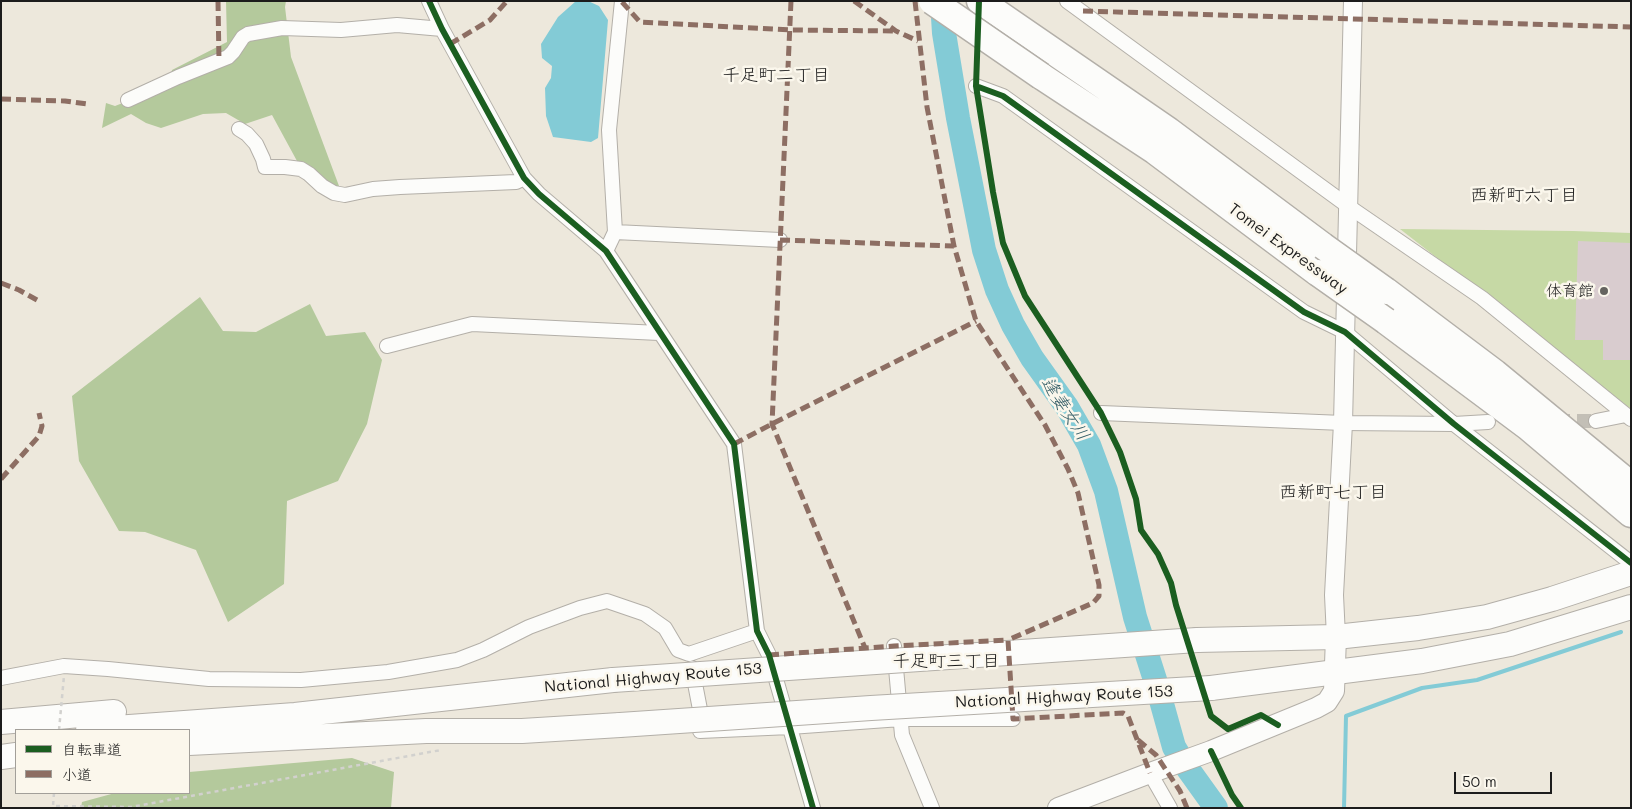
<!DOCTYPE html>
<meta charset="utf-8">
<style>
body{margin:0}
#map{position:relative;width:1632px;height:809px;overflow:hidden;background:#ede8dc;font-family:Mali,"Klee One",sans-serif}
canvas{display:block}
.frame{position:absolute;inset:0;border:2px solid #1c1c1c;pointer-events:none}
.legend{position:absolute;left:15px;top:729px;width:175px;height:65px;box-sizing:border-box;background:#fbf7ec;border:1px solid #a29f99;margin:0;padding:6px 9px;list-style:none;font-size:15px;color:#1c1c1c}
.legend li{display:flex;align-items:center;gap:10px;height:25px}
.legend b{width:25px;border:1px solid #a29f99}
.scale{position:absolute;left:1454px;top:772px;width:98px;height:22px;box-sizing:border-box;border:2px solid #1c1c1c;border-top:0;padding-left:6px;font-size:15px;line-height:18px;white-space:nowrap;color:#1c1c1c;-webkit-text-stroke:4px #fbf7ec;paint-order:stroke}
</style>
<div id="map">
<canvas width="1632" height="809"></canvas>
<div class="frame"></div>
<ul class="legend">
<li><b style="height:6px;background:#1b5e20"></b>自転車道</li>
<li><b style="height:6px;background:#8d6e63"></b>小道</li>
</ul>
<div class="scale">50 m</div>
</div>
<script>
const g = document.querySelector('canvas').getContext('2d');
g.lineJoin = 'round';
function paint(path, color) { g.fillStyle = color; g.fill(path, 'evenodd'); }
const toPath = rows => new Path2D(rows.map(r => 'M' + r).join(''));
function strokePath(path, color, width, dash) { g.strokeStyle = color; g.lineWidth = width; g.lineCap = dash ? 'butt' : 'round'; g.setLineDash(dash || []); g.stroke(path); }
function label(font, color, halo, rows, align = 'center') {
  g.font = font + ' Mali,"Klee One",sans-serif'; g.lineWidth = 5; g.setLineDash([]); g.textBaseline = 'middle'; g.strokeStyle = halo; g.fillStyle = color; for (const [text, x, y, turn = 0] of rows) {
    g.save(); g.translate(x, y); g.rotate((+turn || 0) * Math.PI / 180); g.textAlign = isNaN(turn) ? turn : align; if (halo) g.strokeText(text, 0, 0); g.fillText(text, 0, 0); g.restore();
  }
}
paint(toPath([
 [1400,229,1573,231,1631,233,1631,409]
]), '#c6d9a5');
paint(toPath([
 [226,1,286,1,285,7,291,57,339,186,337,190,324,182,297,161,272,115,245,124,226,113,203,114,161,128,146,123,131,114,102,128,106,103,115,106,169,85,172,70,227,42],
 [200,297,223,331,256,332,310,304,326,336,365,332,382,360,367,424,338,481,287,501,284,584,228,622,196,550,145,532,119,531,79,461,72,396],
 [352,758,394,772,391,808,81,808,82,802,115,793,189,793,189,772]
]), '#b4c99c');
paint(toPath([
 [576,1,588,1,599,6,608,20,598,138,591,142,553,137,546,116,545,88,551,78,552,66,542,58,541,44,558,17]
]), '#83cbd6');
strokePath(toPath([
 [1344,808,1346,716,1422,688,1477,680,1621,632]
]), '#83cbd6', 4);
strokePath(toPath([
 [942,1,944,33,958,118,984,250,997,290,1013,325,1032,358,1067,407,1089,445,1106,491,1135,617,1157,686,1174,747,1183,762,1216,808]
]), '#83cbd6', 24);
paint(toPath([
 [1578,241,1631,243,1631,360,1603,360,1603,340,1575,340]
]), '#d9cccf');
strokePath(toPath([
 [1556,421,1596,421]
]), '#c3bfb6', 14, [14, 7]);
const minor = toPath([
 [429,1,442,29,524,178,539,194,606,251,734,444,757,631,769,655,813,808],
 [1067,1,1348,206,1482,298,1631,419],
 [976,86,1003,96,1304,312,1345,332,1454,424,1631,563],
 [128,100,178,77,228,57,233,52,243,37,248,34,282,28,341,30,397,25,442,29],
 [239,129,247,134,256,144,263,159,265,167,285,167,301,169,309,174,322,186,334,193,345,195,373,189,400,187,516,182,524,178],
 [615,232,780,240],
 [606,251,615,232,609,130,622,1],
 [387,346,472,324,659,333],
 [1101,413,1343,423,1454,424,1488,422],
 [1596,421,1626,415],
 [894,646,902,735,932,808],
 [692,668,703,725],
 [1,678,64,666,108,669,209,679,301,680,388,672,457,660,483,650,529,627,580,608,607,601,645,614,665,628,678,650,689,654,757,631],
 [700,731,790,727,901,719,1013,719],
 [1150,773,1170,808]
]);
const tertiary = toPath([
 [1336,637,1334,595,1343,423,1353,1]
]);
const secondary = toPath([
 [1058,808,1150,773,1211,751,1316,708,1327,702,1334,691,1336,637]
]);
const trunk = toPath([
 [1197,640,1336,637,1418,628,1487,617,1552,599,1631,573],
 [1211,688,1422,661,1510,644,1631,607],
 [1,722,114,712],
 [88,730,295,715,613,680],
 [189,743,426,731,522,731,620,725],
 [1,757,16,755]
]);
const motorway = toPath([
 [980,1,1169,131,1323,246],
 [1041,76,1155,151,1318,273],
 [1386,291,1495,373,1631,485],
 [1386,321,1528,427,1631,514]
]);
strokePath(minor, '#b3afa8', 16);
strokePath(tertiary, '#b3afa8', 20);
strokePath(secondary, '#b3afa8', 22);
strokePath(trunk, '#b3afa8', 26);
strokePath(motorway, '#b3afa8', 29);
strokePath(toPath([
 [977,75,977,55],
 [979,100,993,192,1003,243,1025,296,1094,402],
 [1108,427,1120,452,1136,499,1141,530,1158,554,1171,583,1182,623],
 [1193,657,1197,671],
 [1208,705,1211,716,1226,727],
 [1218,766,1232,795,1241,808],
 [54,793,53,806,131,807,441,750]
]), '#d2d1ce', 2.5, [4, 4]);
strokePath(minor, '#fcfcfa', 14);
strokePath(tertiary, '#fcfcfa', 18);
strokePath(secondary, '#fcfcfa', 20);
strokePath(trunk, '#fcfcfa', 24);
strokePath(motorway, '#fcfcfa', 26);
const trunkBridge = toPath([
 [613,680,1197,640],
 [620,725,871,708,1211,688]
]);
const motorwayBridge = toPath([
 [932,1,1041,76],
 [1323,246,1386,291],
 [1318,273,1386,321]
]);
strokePath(trunkBridge, '#b3afa8', 26, []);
strokePath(motorwayBridge, '#b3afa8', 29, []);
strokePath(toPath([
 [59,730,64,676]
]), '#d2d1ce', 2.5, [4, 4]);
strokePath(trunkBridge, '#fcfcfa', 24);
strokePath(motorwayBridge, '#fcfcfa', 26);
strokePath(toPath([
 [218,1,219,61],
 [791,1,772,424,865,648],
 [854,1,896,31,918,41],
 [915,1,927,107,954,246,976,321,1045,425,1068,469,1078,493,1099,585,1099,596,1093,603,1008,640,1013,719,1123,713,1128,716,1150,773],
 [622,2,640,22,791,30,896,31],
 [1083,11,1631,27],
 [450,44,490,20,507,1],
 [1,99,65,101,87,104],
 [780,240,954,246],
 [1,283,19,290,37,300],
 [734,444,772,424,976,321],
 [1,479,39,436,42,426,39,413],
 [769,655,894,646,1008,640],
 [1138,740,1156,755,1180,791,1187,808]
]), '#8d6e63', 5, [10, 5]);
strokePath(toPath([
 [429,1,442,29,524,178,539,194,606,251,734,444,757,631,769,655,813,808],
 [979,1,976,86,993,192,1003,243,1025,296,1101,413,1120,452,1136,499,1141,530,1158,554,1171,583,1176,605,1211,716,1228,729,1261,715,1278,725],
 [976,86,1003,96,1304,312,1345,332,1454,424,1631,563],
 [1211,751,1232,795,1241,808]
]), '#1b5e20', 6);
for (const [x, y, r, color] of [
 [1604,291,5,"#65635f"]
]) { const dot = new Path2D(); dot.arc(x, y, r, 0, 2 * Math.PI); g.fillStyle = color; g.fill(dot); strokePath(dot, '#fbf7ec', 2); }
label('16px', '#1c1c1c', '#fbf7ec', [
 ["Tomei Expressway",1288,249,36],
 ["National Highway Route 153",653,678,-5],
 ["National Highway Route 153",1064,697,-3]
]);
label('16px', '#1c1c1c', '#fbf7ec', [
 ["体育館",1594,291]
], 'right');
label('18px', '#1c1c1c', '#fbf7ec', [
 ["千足町二丁目",776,75],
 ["西新町六丁目",1524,195],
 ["西新町七丁目",1333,492],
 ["千足町三丁目",946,661]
]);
label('italic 18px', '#335d66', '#fbf7ec', [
 ["逢妻女川",1065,409,57]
]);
</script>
